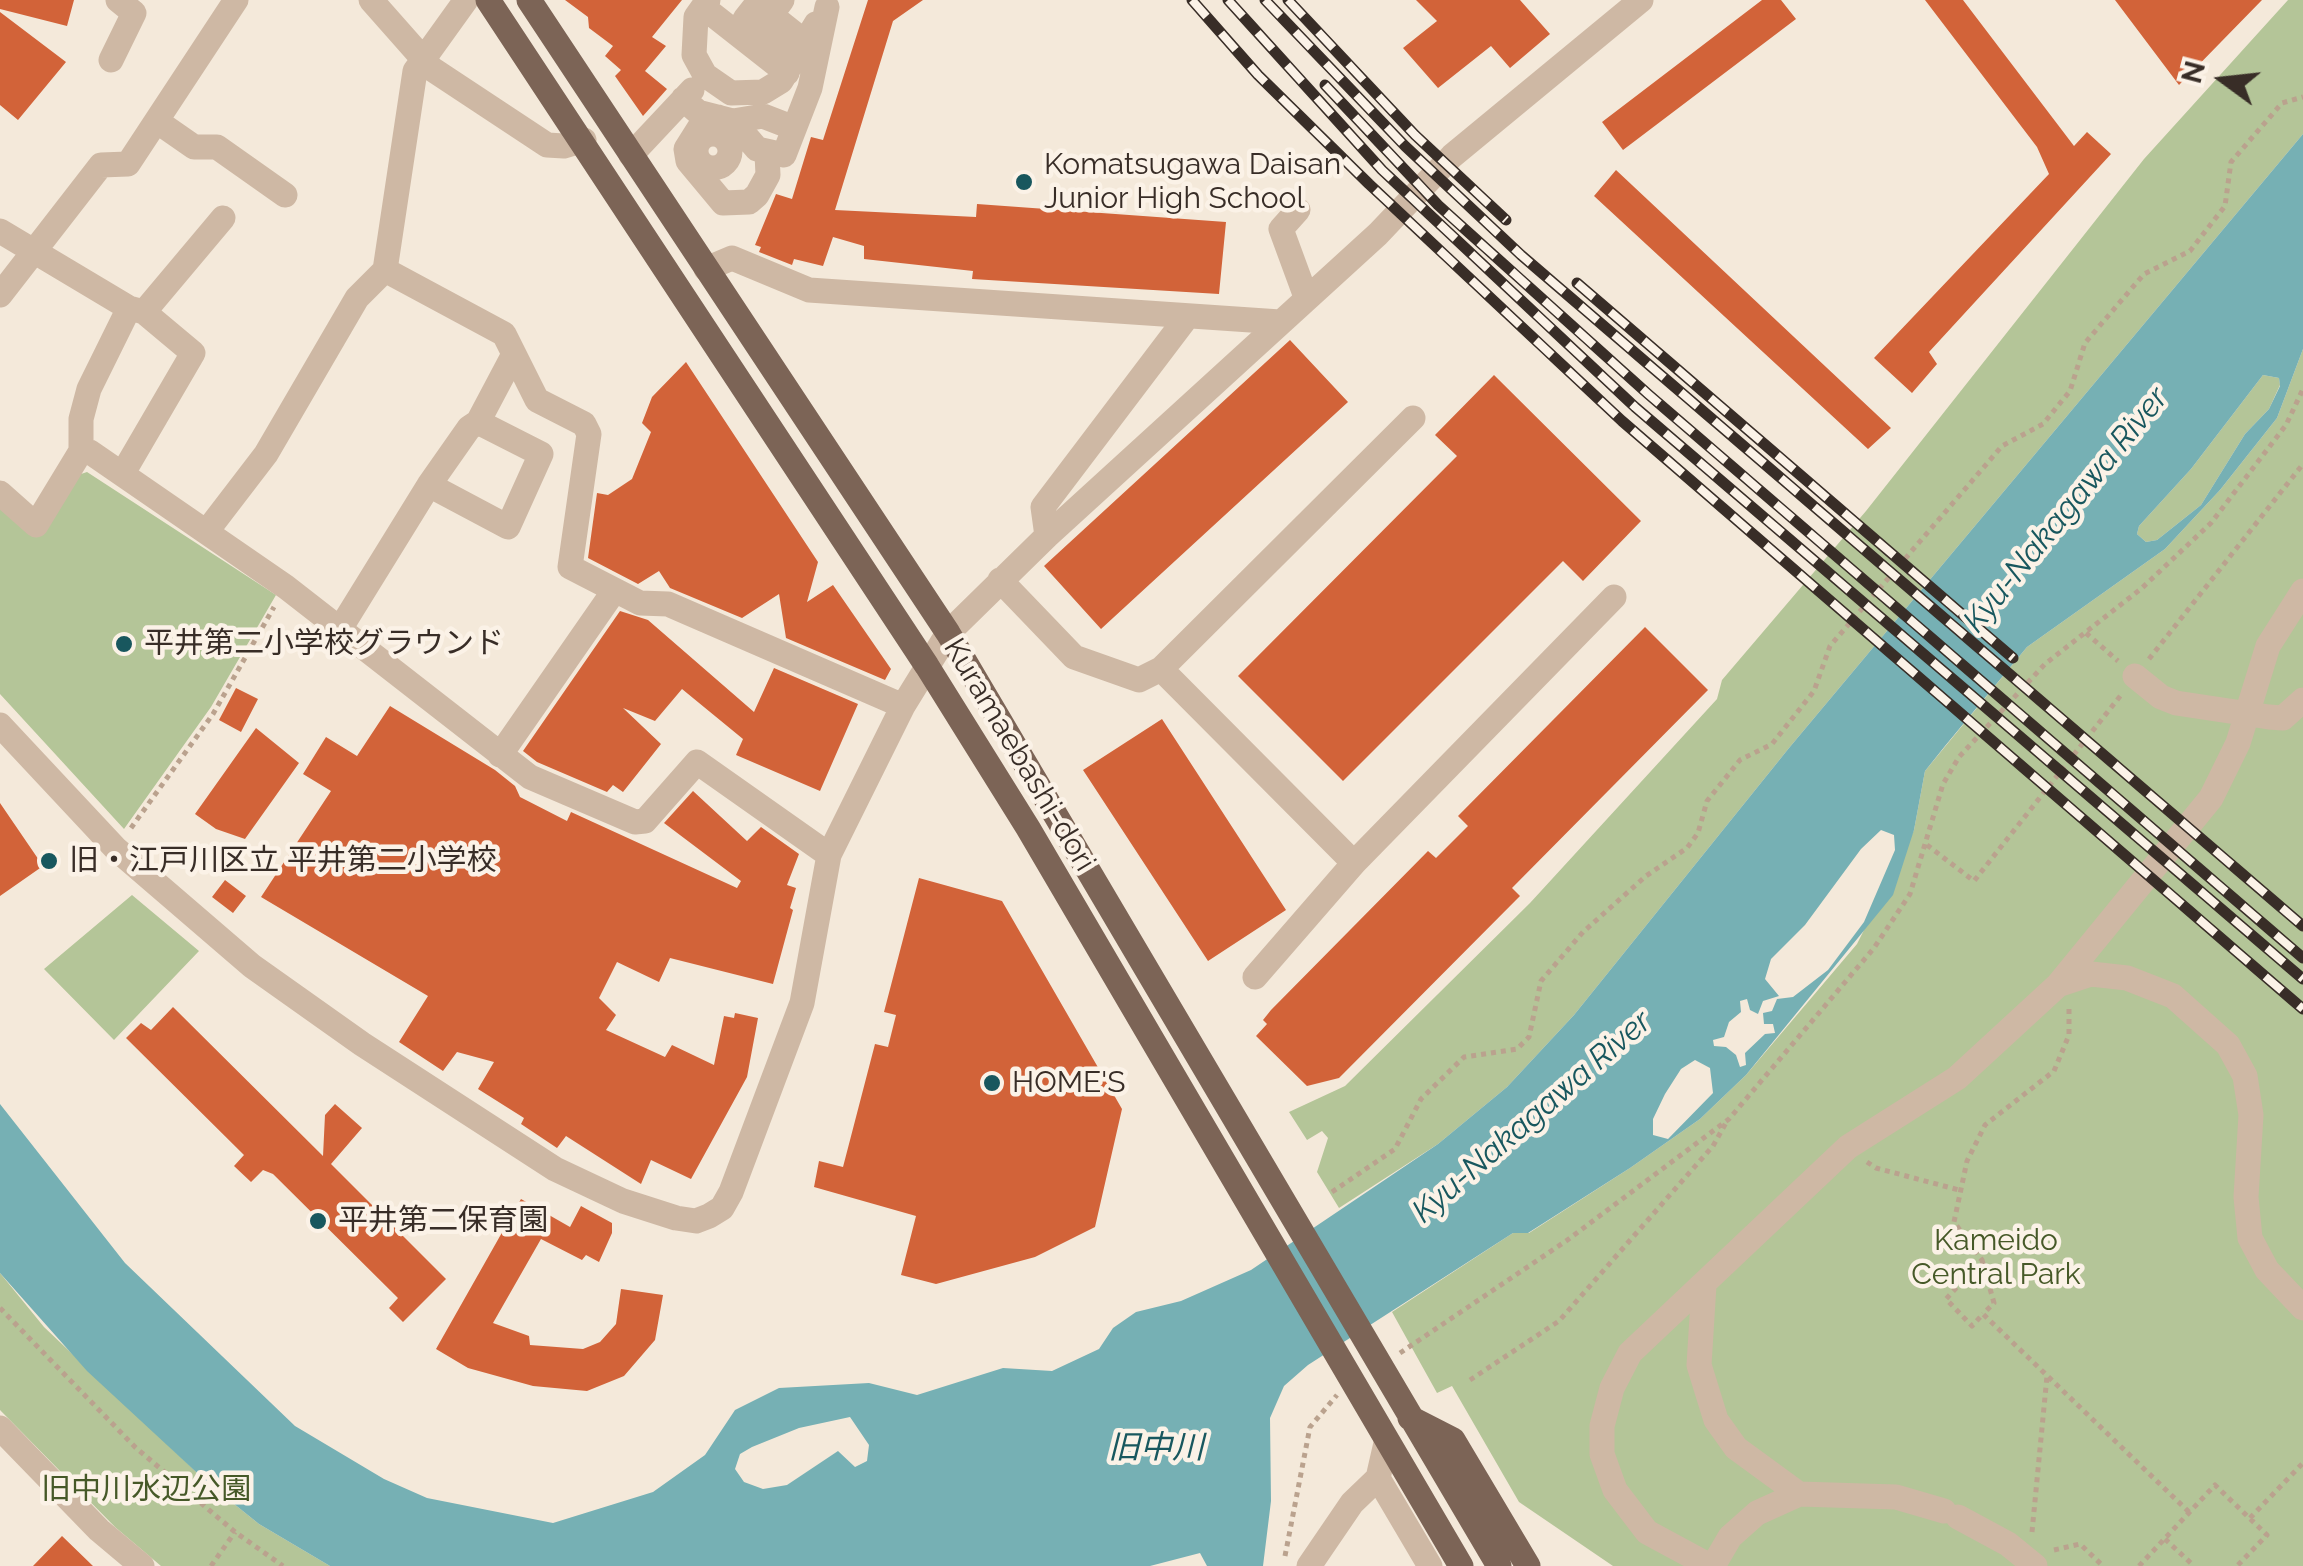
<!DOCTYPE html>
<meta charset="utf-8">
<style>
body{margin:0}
#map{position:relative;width:2303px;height:1566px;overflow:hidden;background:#f4e9da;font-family:Raleway,sans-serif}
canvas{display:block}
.north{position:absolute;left:2173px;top:30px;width:100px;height:100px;-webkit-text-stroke:8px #fbf2e7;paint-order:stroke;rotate:285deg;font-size:28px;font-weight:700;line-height:40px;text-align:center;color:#382d27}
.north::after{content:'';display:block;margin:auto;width:35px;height:45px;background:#382d27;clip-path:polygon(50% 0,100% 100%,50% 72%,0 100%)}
</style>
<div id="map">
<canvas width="2303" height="1566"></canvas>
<div class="north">N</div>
</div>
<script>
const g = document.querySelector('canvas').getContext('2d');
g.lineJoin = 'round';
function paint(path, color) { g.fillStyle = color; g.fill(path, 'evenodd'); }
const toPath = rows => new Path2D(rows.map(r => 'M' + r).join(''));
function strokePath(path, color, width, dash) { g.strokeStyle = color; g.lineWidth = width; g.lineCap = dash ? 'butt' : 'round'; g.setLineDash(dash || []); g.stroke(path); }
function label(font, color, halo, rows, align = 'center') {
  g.font = font + ' Raleway,"Noto Sans JP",sans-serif'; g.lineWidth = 9; g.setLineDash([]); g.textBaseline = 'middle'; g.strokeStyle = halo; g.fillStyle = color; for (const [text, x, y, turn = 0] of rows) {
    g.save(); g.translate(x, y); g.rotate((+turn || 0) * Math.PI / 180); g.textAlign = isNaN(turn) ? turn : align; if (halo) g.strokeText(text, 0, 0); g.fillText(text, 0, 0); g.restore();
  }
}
paint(toPath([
 [2288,0,2303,0,2303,134,1789,748,1574,1015,1507,1087,1438,1144,1339,1208,1317,1172,1328,1138,1322,1131,1307,1140,1289,1112,1345,1086,1530,903,1717,699,1722,680,1866,511,2144,159],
 [2303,349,2303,1566,1613,1566,1519,1502,1452,1386,1437,1393,1392,1312,1513,1233,1529,1233,1630,1168,1700,1119,1746,1075,1857,944,1914,830,1925,771,2027,647,2165,549,2220,490,2277,418],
 [2263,375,2279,378,2280,385,2269,409,2245,434,2201,505,2157,540,2146,542,2137,534,2139,526,2191,469],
 [87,472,276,595,211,707,124,829,0,694,0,506,30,533,78,475],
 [132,895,199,951,114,1040,44,969],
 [0,1273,44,1327,208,1483,259,1524,330,1566,161,1566,115,1527,0,1410]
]), '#b4c598');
paint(toPath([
 [2303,134,2303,349,2277,418,2220,490,2165,549,2027,647,1945,746,1925,771,1914,830,1893,895,1746,1075,1700,1119,1630,1168,1528,1233,1513,1233,1308,1365,1284,1386,1270,1418,1271,1501,1263,1566,1207,1566,1200,1553,1150,1566,330,1566,259,1524,208,1483,87,1371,0,1273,0,1104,125,1263,295,1426,384,1479,427,1498,553,1523,653,1492,705,1455,735,1410,779,1388,869,1383,917,1395,1003,1368,1052,1371,1099,1349,1113,1328,1136,1312,1181,1301,1251,1270,1438,1144,1507,1087,1574,1015,1789,748],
 [2263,375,2279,378,2280,386,2269,409,2245,434,2201,505,2157,540,2146,542,2137,534,2139,526,2191,469],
 [1881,830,1894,835,1895,850,1864,922,1828,970,1793,997,1777,999,1772,1011,1763,1013,1764,1024,1773,1024,1775,1033,1765,1034,1745,1053,1746,1065,1740,1067,1736,1055,1726,1047,1714,1046,1713,1040,1724,1037,1729,1022,1741,1012,1740,1001,1747,999,1750,1010,1758,1014,1763,1001,1779,996,1765,979,1771,959,1805,925,1861,849],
 [1695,1060,1710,1068,1713,1093,1668,1139,1653,1135,1653,1119,1665,1094,1681,1069],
 [850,1417,869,1445,867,1461,855,1467,838,1451,787,1485,763,1489,744,1482,735,1469,740,1454,752,1447,799,1428]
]), '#76b0b4');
paint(toPath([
 [0,0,74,0,67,26,0,9],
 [565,0,682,0,652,37,666,46,645,71,667,89,643,116,615,76,621,70,605,56,613,46,589,28,588,17],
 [868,0,923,0,893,21,835,210,976,217,977,204,1226,222,1219,294,972,279,973,271,864,259,864,246,833,237,823,266,794,259,792,265,759,252,761,247,755,245,776,194,792,199,811,137,823,140],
 [1416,0,1520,0,1550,34,1510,68,1491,46,1438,88,1403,48,1437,21],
 [1762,0,1781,0,1796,19,1623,150,1602,122],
 [1925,0,1963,0,2074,146,2087,132,2111,154,1929,352,1937,364,1912,393,1874,358,2049,174,2037,147],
 [2115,0,2262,0,2179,85],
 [0,12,66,62,18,120,0,105],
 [1616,170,1891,428,1868,449,1594,196],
 [1290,340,1348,402,1101,629,1044,566],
 [686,362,818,562,807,602,833,585,891,669,885,680,786,638,779,594,742,618,670,588,659,571,638,584,588,558,597,493,608,495,632,479,651,432,642,423,652,397],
 [1494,375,1641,521,1583,581,1563,561,1343,781,1238,676,1457,456,1435,435],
 [620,611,648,620,754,712,774,668,858,704,820,791,736,755,743,739,682,689,655,721,623,708,661,744,623,792,613,785,607,792,537,762,523,751],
 [1645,627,1708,690,1512,888,1520,896,1339,1078,1307,1086,1256,1036,1267,1024,1263,1020,1271,1010,1428,851,1436,858,1468,826,1458,816],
 [236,688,258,699,241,732,219,720],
 [390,706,495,770,515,786,520,797,567,821,571,812,737,888,741,881,664,823,693,791,747,841,761,827,799,854,787,885,796,888,790,908,793,910,773,984,670,958,659,982,617,962,599,998,616,1015,606,1030,665,1057,672,1045,714,1065,724,1016,734,1018,735,1013,758,1018,747,1077,691,1179,651,1160,641,1184,566,1136,557,1148,521,1124,524,1118,478,1089,494,1062,457,1052,443,1071,399,1042,428,996,261,897,331,791,303,774,326,737,357,756],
 [1162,719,1286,910,1208,961,1083,770],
 [256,728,299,763,245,839,216,829,195,814],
 [0,803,43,866,0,896],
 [919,878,1002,901,1122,1109,1095,1227,1035,1257,936,1284,901,1275,916,1216,814,1187,819,1161,843,1167,875,1044,888,1047,896,1015,884,1012],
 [225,880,246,896,233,913,212,897],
 [173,1007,323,1156,325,1115,335,1104,362,1128,331,1164,446,1279,403,1322,389,1308,398,1298,273,1174,263,1170,251,1182,234,1166,244,1155,126,1038,141,1023,151,1030],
 [521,1199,570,1227,581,1206,612,1223,612,1233,599,1262,586,1255,582,1260,541,1239,493,1323,529,1336,530,1345,583,1349,600,1342,616,1324,621,1289,663,1295,655,1340,624,1376,587,1391,533,1386,468,1368,436,1349],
 [62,1536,93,1566,33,1566]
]), '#d26339');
strokePath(toPath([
 [2086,633,2118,661],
 [2149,659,2303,464],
 [131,828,213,714,274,607],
 [1927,845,1974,881,2121,695],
 [2069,1009,2069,1035,2054,1071,1985,1125,1967,1161,1954,1222,1982,1260,1946,1299,1972,1326,1983,1314,2190,1513],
 [1867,1162,1876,1168,1959,1190],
 [1332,1192,1395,1149,1421,1099,1464,1057,1517,1049,1529,1037,1541,981,1583,932,1646,876,1687,848,1698,833,1707,801,1740,760,1772,744,1814,691,1830,646,2002,446,2043,424,2070,391,2085,343,2144,274,2190,251,2225,206,2231,162,2282,103,2303,97],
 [1982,1260,1994,1303,1983,1314],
 [0,1308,135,1447,235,1532,283,1566],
 [1400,1353,1566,1241,1729,1119,1874,948,1910,894,1943,784,1959,757,2045,664,2142,588,2211,523,2286,425,2303,389],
 [1470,1380,1559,1321,1713,1146,1727,1121],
 [2250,1518,2303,1463],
 [2032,1532,2047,1376],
 [2165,1539,2194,1566],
 [2054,1550,2080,1544,2103,1566],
 [1285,1556,1310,1427,1337,1395],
 [211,1566,235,1532],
 [2139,1566,2215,1485,2267,1535,2237,1566]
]), '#baa28e', 5, [5, 5]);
strokePath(toPath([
 [371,0,432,69,547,145,564,146,584,140],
 [466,0,415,71,385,270,504,334,537,400,584,424,589,434,570,567,640,603,668,604,903,706],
 [708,0,696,17,694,55,705,75,731,93,763,92,781,81,816,24],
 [760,0,745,19,796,57],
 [782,0,771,15,805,42],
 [703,7,787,73],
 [111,60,134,13,118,0],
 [683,99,698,112,733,121,757,149,784,155,810,88,827,7],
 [718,117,703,122,686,149,688,161,723,203,749,202,757,195,768,175,767,154],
 [733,121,763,116,794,128],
 [158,122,194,147,217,147,285,195],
 '696 151a17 17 0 1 1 34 0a17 17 0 1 1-34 0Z',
 [631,155,692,90],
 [1298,210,1281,229,1306,297],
 [0,231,129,308,144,312,193,353,123,473],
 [706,269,732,258,809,290,1280,322],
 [0,295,101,165,128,164,236,0],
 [144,312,223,218],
 [81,451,81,419,89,389,129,308],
 [429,485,508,527,541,454,478,422],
 [0,493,36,525,81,451,90,452,286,587,530,777,635,822,645,821,697,762,829,855],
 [207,531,266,454,357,298,385,270],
 [1047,536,1043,507,1187,317],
 [1000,580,1074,657,1139,680,1161,669,1413,418],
 [340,629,429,485,469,428,478,422,514,354],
 [1161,669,1354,863],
 [2135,676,2161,697,2176,703,2269,717,2283,718,2303,700],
 [0,725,116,849,252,966,362,1044,555,1169,623,1201,676,1218,696,1221,709,1216,722,1208,731,1192,802,1003,829,855,903,706,948,633,1047,536,1378,234,1452,156,1641,0],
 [500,755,614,591],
 [1255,977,1354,863,1614,597],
 [2058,985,2211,798,2238,743,2268,646,2303,591],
 [1704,1285,1699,1365,1716,1420,1736,1448,1799,1494],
 [0,1428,99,1530,142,1566],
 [1386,1443,1378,1478,1430,1566],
 [1958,1517,2008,1544,2035,1566],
 [1309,1566,1352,1503,1378,1478],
 [1710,1566,1647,1532,1615,1490,1602,1454,1602,1426,1612,1388,1630,1353,1848,1147,1957,1078,2058,985,2091,974,2127,978,2173,996,2228,1045,2245,1076,2251,1115,2246,1197,2250,1238,2267,1270,2303,1308],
 [1713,1566,1730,1537,1757,1513,1799,1494,1896,1497,1944,1511]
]), '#ceb8a4', 25);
strokePath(toPath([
 [488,0,927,666,1028,828,1461,1566],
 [529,0,948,633,1499,1566],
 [1410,1418,1453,1440,1528,1566]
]), '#7c6456', 25);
const rail = toPath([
 [1192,0,1258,75,1369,184,1622,421,2303,1009],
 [1228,0,1382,170,1635,407,2303,979],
 [1265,0,1405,146,1521,255,2303,926],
 [1288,0,1415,135,1506,220],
 [1325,85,1438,205,1648,394,2303,958],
 [1577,283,2013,658]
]);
strokePath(rail, '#382d27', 11);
strokePath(rail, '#fbf2e7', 8, [22]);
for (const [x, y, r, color] of [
 [1024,182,10,"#18575e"],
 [124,644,10,"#18575e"],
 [49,861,10,"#18575e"],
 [992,1083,10,"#18575e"],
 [318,1221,10,"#18575e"]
]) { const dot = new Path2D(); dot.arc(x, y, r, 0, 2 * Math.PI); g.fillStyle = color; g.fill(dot); strokePath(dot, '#fbf2e7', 4); }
label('30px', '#382d27', '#fbf2e7', [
 ["Komatsugawa Daisan",1044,165],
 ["Junior High School",1044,199],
 ["平井第二小学校グラウンド",144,644],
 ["旧・江戸川区立 平井第二小学校",69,861],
 ["HOME'S",1012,1083],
 ["平井第二保育園",338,1221]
], 'left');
label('30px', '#382d27', '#fbf2e7', [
 ["Kuramaebashi-dori",1019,755,59]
]);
label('30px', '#465928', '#fbf2e7', [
 ["Kameido",1996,1241],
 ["Central Park",1996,1275],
 ["旧中川水辺公園",146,1490]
]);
label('italic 32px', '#18575e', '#fbf2e7', [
 ["Kyu-Nakagawa River",2066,510,-51],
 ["Kyu-Nakagawa River",1532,1117,-41],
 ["旧中川",1156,1448]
]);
</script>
